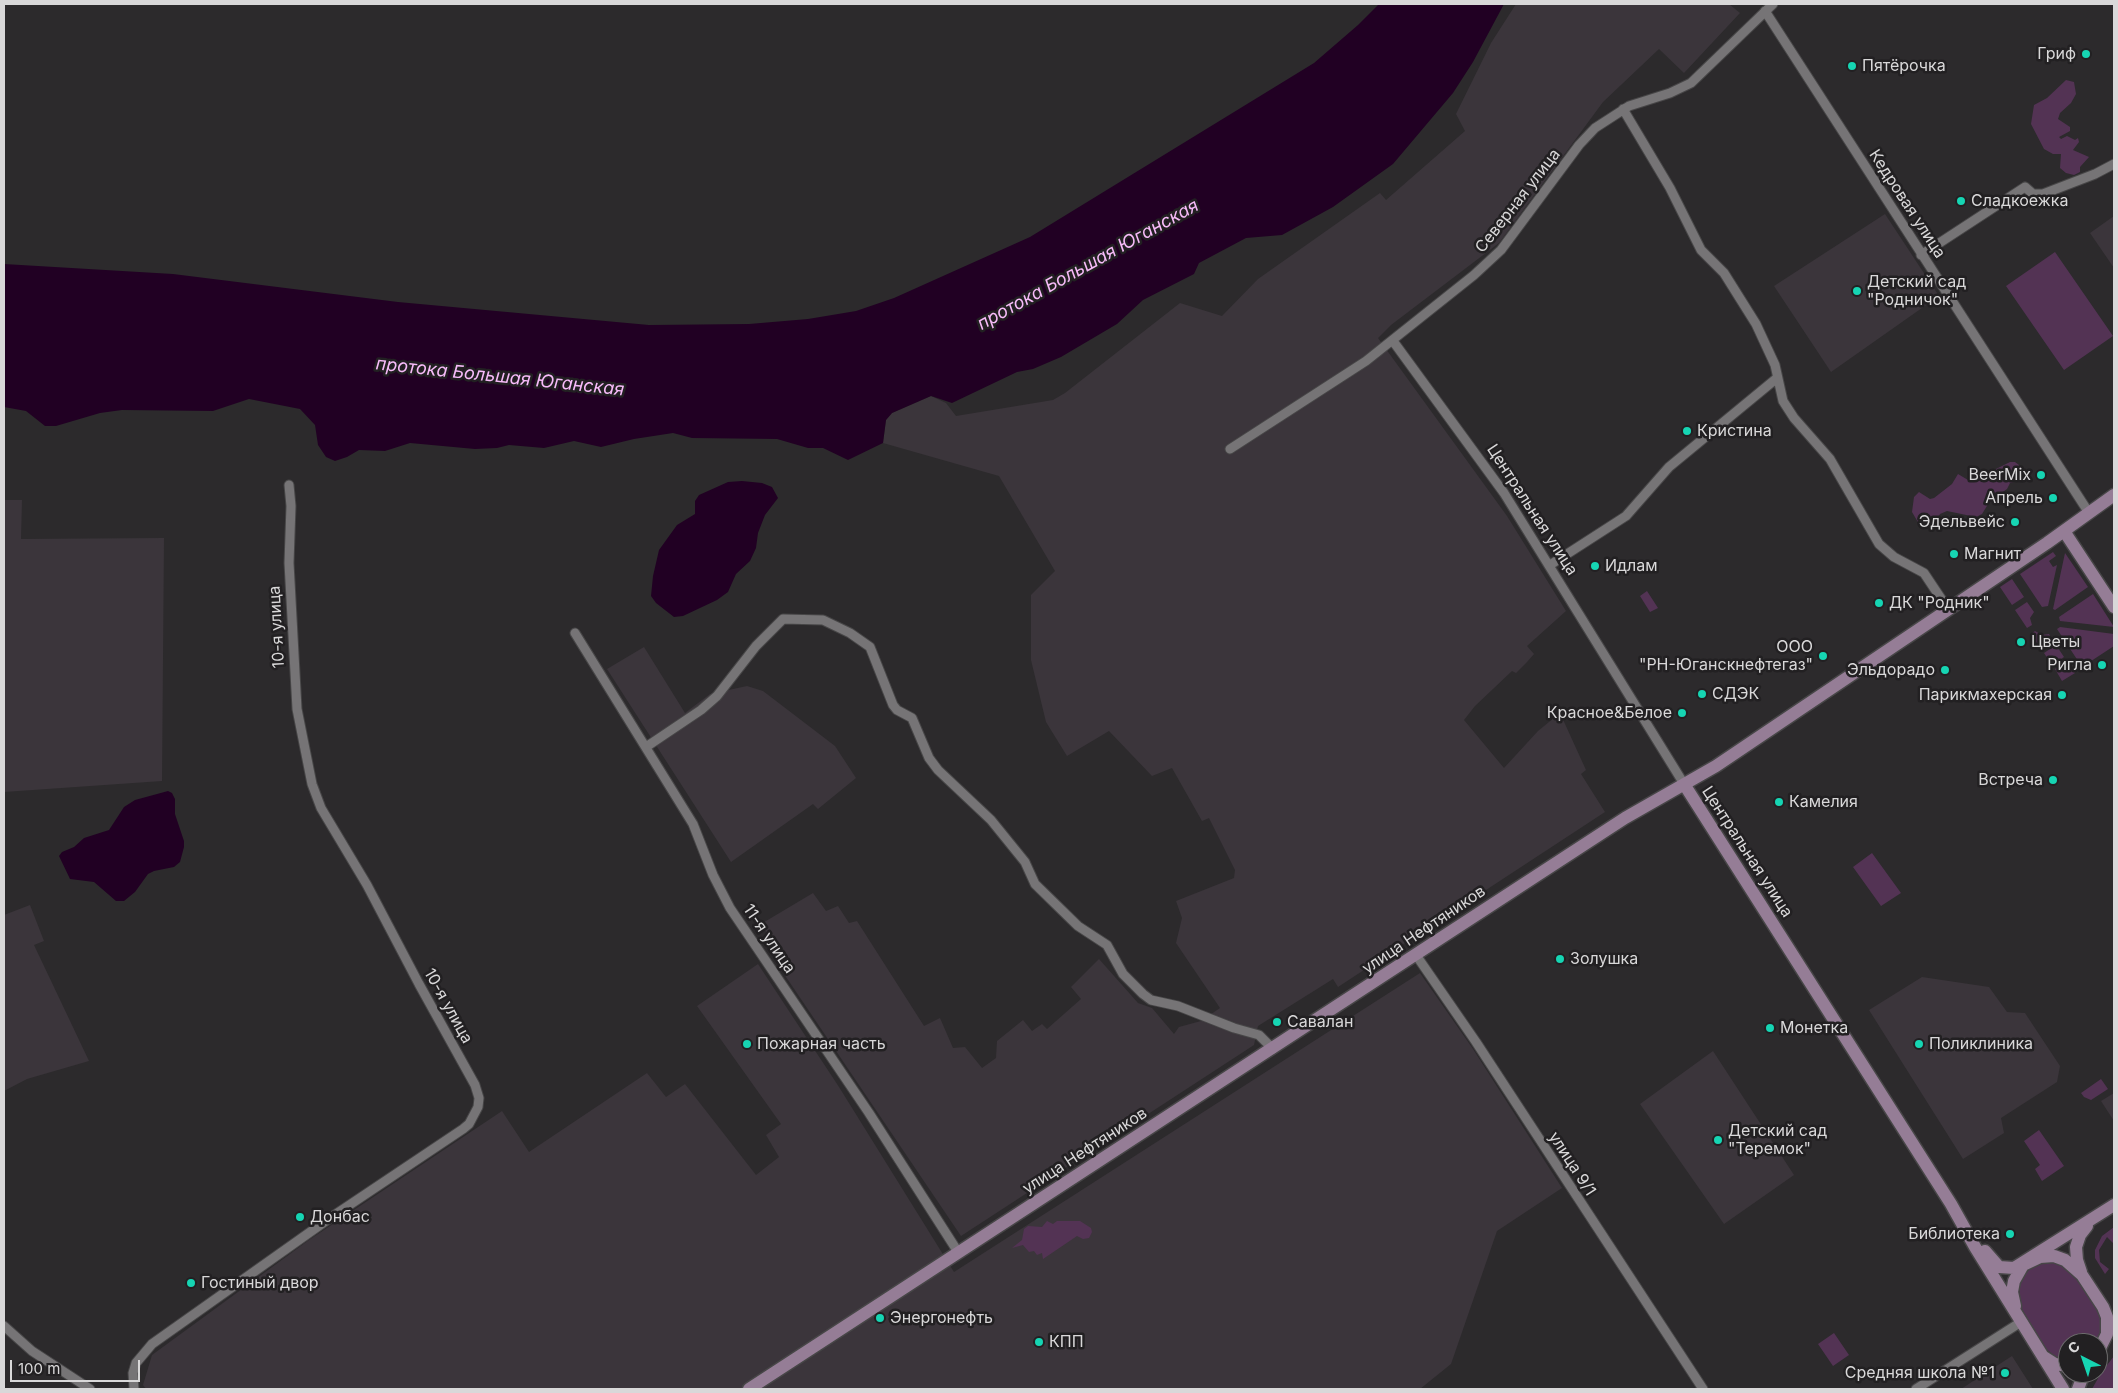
<!DOCTYPE html>
<meta charset="utf-8">
<style>
body{margin:0}
#map{position:relative;width:2118px;height:1393px;overflow:hidden;background:#2c2a2c;font-family:Inter,sans-serif}
canvas{display:block}
.frame{position:absolute;inset:0;border:5px solid #d9d8d9;pointer-events:none}
.north{position:absolute;left:2058px;top:1333px;width:50px;height:50px;box-sizing:border-box;background:#222022;border:1px solid #6b6a6b;border-radius:50%;rotate:319deg;font-size:14px;font-weight:700;line-height:20px;text-align:center;color:#d9d8d9}
.north::after{content:'';display:block;margin:auto;width:18px;height:22px;background:#16d5b3;clip-path:polygon(50% 0,100% 100%,50% 72%,0 100%)}
.scale{position:absolute;left:10px;top:1360px;width:130px;height:22px;box-sizing:border-box;border:2px solid #d9d8d9;border-top:0;padding-left:6px;font-size:15px;line-height:18px;white-space:nowrap;color:#d9d8d9;-webkit-text-stroke:4px #222022;paint-order:stroke}
</style>
<div id="map">
<canvas width="2118" height="1393"></canvas>
<div class="frame"></div>
<div class="north">С</div>
<div class="scale">100 m</div>
</div>
<script>
const g = document.querySelector('canvas').getContext('2d');
g.lineJoin = 'round';
function paint(path, color) { g.fillStyle = color; g.fill(path, 'evenodd'); }
const toPath = rows => new Path2D(rows.map(r => 'M' + r).join(''));
function strokePath(path, color, width, dash) { g.strokeStyle = color; g.lineWidth = width; g.lineCap = dash ? 'butt' : 'round'; g.setLineDash(dash || []); g.stroke(path); }
function label(font, color, halo, rows, align = 'center') {
  g.font = font + ' Inter,sans-serif'; g.lineWidth = 5; g.setLineDash([]); g.textBaseline = 'middle'; g.strokeStyle = halo; g.fillStyle = color; for (const [text, x, y, turn = 0] of rows) {
    g.save(); g.translate(x, y); g.rotate((+turn || 0) * Math.PI / 180); g.textAlign = isNaN(turn) ? turn : align; if (halo) g.strokeText(text, 0, 0); g.fillText(text, 0, 0); g.restore();
  }
}
paint(toPath([
 [1516,4,1729,4,1740,13,1684,73,1659,49,1603,102,1499,243,1391,325,1378,338,1507,516,1566,611,1527,646,1534,654,1527,662,1516,673,1512,671,1475,706,1464,720,1504,768,1538,731,1560,713,1586,770,1581,774,1605,812,1338,987,1333,979,1258,1026,1254,1045,961,1236,782,971,788,966,761,924,813,893,826,911,838,906,849,923,857,921,924,1026,940,1018,953,1048,965,1047,982,1068,996,1058,997,1041,1023,1020,1032,1031,1042,1024,1047,1029,1081,999,1071,987,1099,959,1138,1003,1152,1008,1174,1034,1179,1027,1201,1021,1220,1008,1176,943,1182,918,1176,901,1234,878,1235,870,1209,818,1202,821,1172,768,1152,776,1109,731,1067,756,1046,722,1031,660,1031,595,1055,571,999,476,883,443,886,420,892,413,931,396,946,403,956,416,1053,400,1065,393,1180,303,1222,316,1258,279,1380,193,1386,200,1465,131,1456,114,1491,43],
 [1885,214,1939,296,1831,372,1774,286],
 [2114,216,2114,268,2090,233],
 [4,500,22,500,21,539,164,538,162,781,4,792],
 [644,647,685,713,710,694,747,686,763,691,835,746,856,778,818,809,813,804,731,862,607,669],
 [30,905,44,941,34,945,89,1061,27,1079,4,1091,4,915],
 [758,964,839,1087,954,1272,1420,973,1473,1049,1562,1188,1497,1231,1451,1364,1420,1389,146,1389,143,1385,152,1355,309,1240,502,1111,529,1152,647,1073,666,1097,685,1084,756,1175,779,1157,766,1135,781,1124,697,1006],
 [1922,977,1989,987,2007,1012,2025,1013,2060,1066,2057,1082,2001,1118,2004,1133,1963,1159,1869,1010],
 [1713,1051,1794,1175,1724,1224,1640,1104],
 [2114,1093,2114,1121,2101,1101],
 [2012,1356,2033,1389,1961,1389]
]), '#3b353b');
paint(toPath([
 [2066,80,2074,82,2076,94,2071,103,2060,113,2058,119,2070,127,2070,131,2059,137,2061,139,2067,136,2075,140,2078,138,2079,142,2073,150,2089,157,2080,167,2080,172,2074,175,2066,173,2060,168,2061,154,2053,154,2044,149,2031,124,2034,105,2047,98],
 [2055,252,2113,336,2064,370,2006,286],
 [2010,462,2015,462,2019,465,2023,473,2021,480,2010,483,2007,489,1990,501,1982,514,1976,517,1947,511,1940,514,1935,523,1924,526,1919,524,1912,512,1914,497,1919,492,1930,499,1934,498,1952,484,1958,474,1968,480,1977,477,1979,471,1990,472],
 [2053,552,2056,556,2049,561,2053,567,2057,565,2048,606,2042,607,2020,574],
 [2065,553,2088,587,2055,610,2053,609],
 [2012,579,2024,597,2012,605,2000,587],
 [1647,591,1658,608,1650,612,1640,596],
 [2093,594,2114,627,2060,621,2059,617],
 [2027,602,2034,612,2030,618,2032,625,2027,628,2015,610],
 [2060,627,2114,634,2114,646,2082,667,2057,629],
 [2035,631,2042,635,2049,634,2053,641,2041,649,2031,634],
 [2056,645,2064,657,2052,665,2044,653],
 [2067,661,2075,673,2062,681,2055,669],
 [1872,853,1901,893,1881,906,1853,867],
 [2101,1079,2108,1089,2091,1100,2084,1097,2081,1093],
 [2039,1130,2064,1166,2042,1181,2035,1169,2040,1165,2024,1141],
 [1047,1221,1053,1224,1057,1221,1080,1221,1091,1228,1092,1232,1089,1238,1083,1239,1077,1236,1043,1259,1042,1253,1037,1255,1034,1251,1029,1252,1023,1245,1012,1248,1022,1240,1024,1229,1028,1226,1042,1227],
 [2114,1227,2114,1244,2107,1237,2099,1250,2100,1262,2109,1269,2105,1274,2095,1258,2095,1250,2102,1236],
 [2047,1262,2059,1263,2074,1271,2104,1321,2098,1343,2068,1343,2068,1361,2056,1357,2046,1349,2020,1306,2019,1283,2031,1267],
 [1834,1333,1849,1355,1833,1366,1818,1344],
 [2114,1356,2114,1389,2092,1389,2101,1373]
]), '#533354');
paint(toPath([
 [1379,4,1504,4,1473,62,1453,93,1393,164,1333,207,1282,235,1246,238,1199,263,1194,274,1143,300,1117,324,1061,357,1033,369,1017,372,952,403,931,396,892,413,886,420,883,443,848,460,823,448,808,448,777,439,692,438,673,433,634,439,601,447,574,441,544,448,509,445,497,448,475,449,410,443,385,451,359,450,347,457,335,461,326,457,318,445,315,425,300,409,249,399,213,411,122,410,100,413,56,426,45,426,26,411,4,407,4,264,173,274,398,302,649,325,749,324,808,319,856,311,894,298,1030,237,1314,63,1358,25],
 [742,481,762,483,772,487,778,498,765,515,758,533,756,548,750,561,736,574,728,592,717,600,683,616,674,617,656,603,651,596,653,576,659,550,677,525,695,514,695,501,699,495,728,482],
 [168,791,172,793,175,799,175,814,184,841,184,847,180,862,174,867,154,871,148,874,135,892,124,901,116,901,94,882,70,879,59,856,62,852,74,847,84,838,109,830,124,807,135,800]
]), '#210023');
const street = toPath([
 [1765,11,2089,513],
 [1623,109,1670,188,1701,250,1724,273,1756,324,1775,365,1783,401,1794,418,1830,459,1879,544,1894,557,1924,573,1948,609],
 [1921,255,2025,187,2033,194,2043,194,2095,174,2114,164],
 [1393,341,1504,493,1684,784],
 [1230,449,1366,361,1474,275,1501,250,1579,145,1595,128,1629,106,1670,93,1691,83,1773,4],
 [1550,565,1626,516,1669,467,1777,378],
 [575,633,693,824,713,875,730,908,869,1113,958,1252],
 [646,747,701,710,717,696,756,646,783,619,823,620,850,633,870,647,893,705,897,710,912,718,929,758,938,770,991,820,1025,862,1035,884,1078,926,1107,945,1123,974,1143,994,1151,1000,1178,1006,1234,1028,1259,1035,1273,1049],
 [1416,955,1476,1042,1703,1389],
 [4,1326,32,1351,90,1389],
 [134,1389,133,1373,136,1363,152,1344,330,1218,463,1129,469,1124,478,1107,479,1098,475,1085,419,984,367,885,321,808,312,784,297,709,289,563,291,506,289,485],
 [1916,1389,2021,1322]
]);
const secondary = toPath([
 [2064,531,2114,607],
 [1684,784,1951,1204,1975,1247,2063,1389],
 [1985,1251,1999,1267,2014,1268,2114,1205],
 [2081,1272,2077,1260,2076,1247,2080,1235,2087,1226],
 [2015,1306,2012,1292,2014,1281,2023,1265,2040,1257,2054,1256,2065,1260,2082,1275,2103,1307,2107,1317,2107,1334,2098,1352],
 [2044,1357,2055,1364,2068,1366],
 [749,1389,1625,818,1716,766,2047,543,2114,495],
 [2078,1389,2084,1373]
]);
strokePath(street, '#474647', 11);
strokePath(secondary, '#474647', 15);
strokePath(street, '#767476', 9);
strokePath(secondary, '#957d96', 12);
for (const [x, y, r, color] of [
 [2086,54,5,"#16d5b3"],
 [1852,66,5,"#16d5b3"],
 [1961,201,5,"#16d5b3"],
 [1857,291,5,"#16d5b3"],
 [1687,431,5,"#16d5b3"],
 [2041,475,5,"#16d5b3"],
 [2053,498,5,"#16d5b3"],
 [2015,522,5,"#16d5b3"],
 [1954,554,5,"#16d5b3"],
 [1595,566,5,"#16d5b3"],
 [1879,603,5,"#16d5b3"],
 [2021,642,5,"#16d5b3"],
 [1823,656,5,"#16d5b3"],
 [2102,665,5,"#16d5b3"],
 [1945,670,5,"#16d5b3"],
 [1702,694,5,"#16d5b3"],
 [2062,695,5,"#16d5b3"],
 [1682,713,5,"#16d5b3"],
 [2053,780,5,"#16d5b3"],
 [1779,802,5,"#16d5b3"],
 [1560,959,5,"#16d5b3"],
 [1277,1022,5,"#16d5b3"],
 [1770,1028,5,"#16d5b3"],
 [747,1044,5,"#16d5b3"],
 [1919,1044,5,"#16d5b3"],
 [1718,1140,5,"#16d5b3"],
 [300,1217,5,"#16d5b3"],
 [2010,1234,5,"#16d5b3"],
 [191,1283,5,"#16d5b3"],
 [880,1318,5,"#16d5b3"],
 [1039,1342,5,"#16d5b3"],
 [2005,1373,5,"#16d5b3"]
]) { const dot = new Path2D(); dot.arc(x, y, r, 0, 2 * Math.PI); g.fillStyle = color; g.fill(dot); strokePath(dot, '#222022', 2); }
label('16px', '#d9d8d9', '#222022', [
 ["Гриф",2076,54,"right"],
 ["Пятёрочка",1862,66],
 ["Сладкоежка",1971,201],
 ["Детский сад",1867,282],
 ["\"Родничок\"",1867,300],
 ["Кристина",1697,431],
 ["BeerMix",2031,475,"right"],
 ["Апрель",2043,498,"right"],
 ["Эдельвейс",2005,522,"right"],
 ["Магнит",1964,554],
 ["Идлам",1605,566],
 ["ДК \"Родник\"",1889,603],
 ["Цветы",2031,642],
 ["ООО",1813,647,"right"],
 ["\"РН-Юганскнефтегаз\"",1813,665,"right"],
 ["Ригла",2092,665,"right"],
 ["Эльдорадо",1935,670,"right"],
 ["СДЭК",1712,694],
 ["Парикмахерская",2052,695,"right"],
 ["Красное&Белое",1672,713,"right"],
 ["Встреча",2043,780,"right"],
 ["Камелия",1789,802],
 ["Золушка",1570,959],
 ["Савалан",1287,1022],
 ["Монетка",1780,1028],
 ["Пожарная часть",757,1044],
 ["Поликлиника",1929,1044],
 ["Детский сад",1728,1131],
 ["\"Теремок\"",1728,1149],
 ["Донбас",310,1217],
 ["Библиотека",2000,1234,"right"],
 ["Гостиный двор",201,1283],
 ["Энергонефть",890,1318],
 ["КПП",1049,1342],
 ["Средняя школа №1",1995,1373,"right"]
], 'left');
label('16px', '#d9d8d9', '#222022', [
 ["Северная улица",1518,201,-52],
 ["Кедровая улица",1907,204,57],
 ["Центральная улица",1532,510,57],
 ["10-я улица",277,627,-93],
 ["Центральная улица",1747,852,57],
 ["улица Нефтяников",1424,930,-34],
 ["11-я улица",769,939,56],
 ["10-я улица",448,1006,61],
 ["улица Нефтяников",1085,1151,-33],
 ["улица 9/1",1572,1164,57]
]);
label('italic 18px', '#f7bbf9', '#222022', [
 ["протока Большая Юганская",1088,265,-29],
 ["протока Большая Юганская",500,377,6]
]);
</script>
